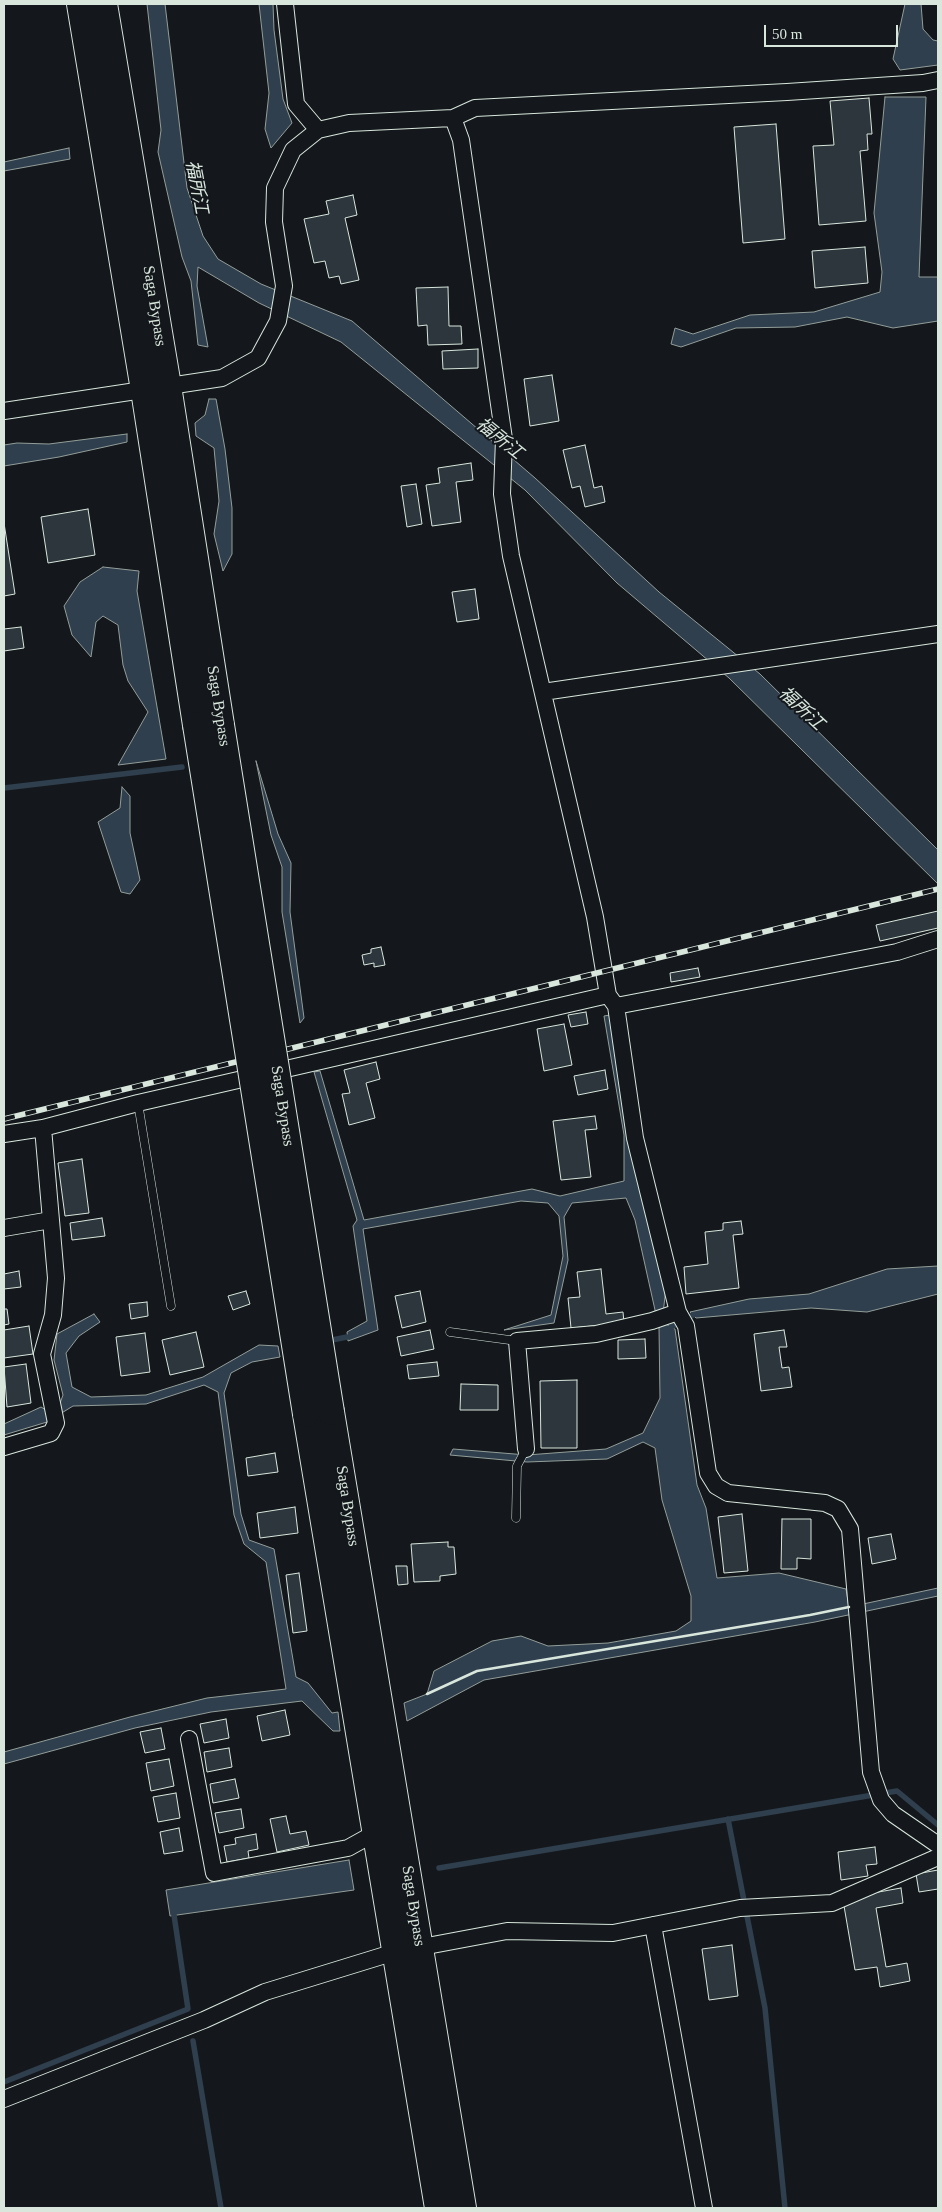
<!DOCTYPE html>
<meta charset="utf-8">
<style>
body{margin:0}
#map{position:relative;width:942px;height:2212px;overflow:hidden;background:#14181c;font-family:"Times New Roman",serif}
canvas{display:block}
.frame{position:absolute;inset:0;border:5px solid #d8e6dc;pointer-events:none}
.scale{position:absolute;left:764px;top:25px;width:134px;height:22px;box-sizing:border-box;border:2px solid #d8e6dc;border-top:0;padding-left:6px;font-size:15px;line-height:18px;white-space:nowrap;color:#d8e6dc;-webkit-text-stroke:4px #14181c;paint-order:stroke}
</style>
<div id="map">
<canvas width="942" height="2212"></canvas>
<div class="frame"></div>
<div class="scale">50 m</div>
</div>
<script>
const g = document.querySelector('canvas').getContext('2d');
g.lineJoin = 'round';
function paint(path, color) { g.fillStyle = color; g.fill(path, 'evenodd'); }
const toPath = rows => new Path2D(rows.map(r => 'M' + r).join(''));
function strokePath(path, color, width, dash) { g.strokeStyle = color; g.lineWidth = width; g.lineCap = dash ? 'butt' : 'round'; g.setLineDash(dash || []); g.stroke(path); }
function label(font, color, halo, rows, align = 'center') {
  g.font = font + ' "Times New Roman","Noto Sans JP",serif'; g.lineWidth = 4; g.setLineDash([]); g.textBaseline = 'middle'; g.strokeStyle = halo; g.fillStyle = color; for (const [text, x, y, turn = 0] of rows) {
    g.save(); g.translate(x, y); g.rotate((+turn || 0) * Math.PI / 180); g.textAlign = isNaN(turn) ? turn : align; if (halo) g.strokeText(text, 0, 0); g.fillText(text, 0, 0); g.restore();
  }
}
const water = toPath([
 [147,4,165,4,187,188,203,236,218,259,261,284,352,321,535,478,659,592,760,674,938,850,938,884,729,678,617,583,525,490,341,342,259,303,198,267,197,286,208,347,198,345,191,281,182,257,158,152,161,130,147,4],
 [259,4,273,4,274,30,283,99,292,123,271,148,265,129,269,93,259,4],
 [905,4,921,4,923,29,933,40,938,41,938,65,900,70,893,59,905,4],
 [885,97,926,97,919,277,938,277,938,321,893,328,847,317,795,327,736,328,681,347,671,344,675,328,693,334,750,315,814,312,880,292,882,272,874,213,885,97],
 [69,148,70,159,4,171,4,162,69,148],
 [209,399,216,399,225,449,232,508,232,554,223,571,214,534,219,501,214,448,196,436,195,423,205,415,209,399],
 [127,434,127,442,59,457,4,466,4,445,17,443,49,444,127,434],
 [103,567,139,571,137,591,166,759,118,765,148,712,128,681,123,665,118,625,103,616,96,622,91,657,72,635,64,606,80,582,103,567],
 [256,761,278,834,291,863,290,912,304,1018,300,1023,282,912,282,867,271,835,256,761],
 [122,787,130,796,130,833,140,880,130,894,121,892,98,822,120,808,122,787],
 [610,1015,666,1289,663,1313,666,1324,675,1329,697,1485,706,1508,717,1578,779,1573,846,1589,849,1607,938,1588,938,1596,815,1622,484,1680,407,1721,404,1703,427,1694,434,1671,492,1641,521,1636,548,1646,608,1643,676,1631,691,1621,691,1596,662,1500,655,1448,643,1442,607,1459,527,1462,450,1455,453,1449,527,1455,606,1449,643,1433,660,1398,659,1328,635,1220,626,1198,572,1203,564,1217,568,1260,554,1323,504,1330,551,1315,563,1256,559,1216,548,1203,521,1201,363,1229,378,1330,348,1341,347,1332,367,1321,353,1226,357,1220,314,1072,320,1071,364,1220,532,1189,560,1196,624,1181,624,1135,604,1016,610,1015],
 [938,1266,938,1294,867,1312,811,1308,696,1318,690,1312,749,1299,809,1294,887,1269,938,1266],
 [94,1314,100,1322,79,1336,66,1353,72,1387,91,1397,146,1395,203,1377,259,1345,278,1346,280,1357,252,1362,231,1373,224,1393,241,1514,249,1540,274,1549,296,1677,308,1683,332,1713,338,1712,340,1731,333,1731,302,1701,211,1712,135,1728,4,1764,4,1752,130,1717,207,1698,286,1689,266,1562,244,1544,234,1515,218,1392,204,1385,146,1404,73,1406,47,1422,4,1435,4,1424,41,1407,46,1410,59,1406,63,1395,54,1360,57,1334,94,1314],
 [349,1860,354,1890,170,1916,166,1890,349,1860]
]);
paint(water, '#2f3f4d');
strokePath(water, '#939e99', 1);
strokePath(toPath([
 [4,788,182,767],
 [671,1327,693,1315],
 [327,1341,347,1337],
 [728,1819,765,2008,785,2208],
 [439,1868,897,1791,938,1825],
 [193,2041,221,2208],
 [4,2082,188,2009,174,1915]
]), '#2f3f4d', 5.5);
const building = toPath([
 [869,98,872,134,867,134,868,150,860,151,866,221,819,225,813,146,834,145,830,101,869,98],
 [776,124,785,239,743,243,734,127,776,124],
 [353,195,357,215,345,218,359,280,341,284,339,276,329,278,325,261,314,263,304,219,329,214,326,201,353,195],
 [865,247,868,283,815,288,812,251,865,247],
 [448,287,449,326,461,326,462,344,428,345,427,325,418,326,416,288,448,287],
 [478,349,478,368,443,369,442,351,478,349],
 [552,375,559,421,530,426,524,379,552,375],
 [585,445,594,488,602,486,605,502,585,507,580,486,572,488,563,450,585,445],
 [471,463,473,480,456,482,461,522,432,526,426,485,440,483,438,468,471,463],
 [416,484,422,524,407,527,401,486,416,484],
 [88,509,95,555,48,563,41,517,88,509],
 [4,523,15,594,4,596,4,523],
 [475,589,479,619,457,622,452,592,475,589],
 [21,627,24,648,4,651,4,629,21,627],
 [938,911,938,928,880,941,876,925,938,911],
 [381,947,385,965,374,967,374,963,364,965,362,955,371,953,371,949,381,947],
 [698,968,700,977,671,982,670,973,698,968],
 [586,1012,588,1024,571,1027,568,1015,586,1012],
 [564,1024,572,1065,544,1071,537,1029,564,1024],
 [376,1062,380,1079,366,1083,375,1118,349,1125,342,1094,350,1093,344,1070,376,1062],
 [605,1070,608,1089,578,1095,574,1076,605,1070],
 [595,1116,597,1129,585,1130,591,1177,561,1180,553,1121,595,1116],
 [82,1159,89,1213,65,1216,58,1163,82,1159],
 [102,1218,105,1236,72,1240,70,1223,102,1218],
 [741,1221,743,1234,733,1235,739,1288,686,1294,684,1267,708,1264,705,1232,723,1230,723,1223,741,1221],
 [601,1269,606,1314,623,1312,624,1323,571,1328,568,1298,580,1297,577,1272,601,1269],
 [19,1271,21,1287,4,1289,4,1274,19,1271],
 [246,1291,250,1304,233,1310,228,1296,246,1291],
 [420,1291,426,1322,402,1328,395,1296,420,1291],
 [147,1302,148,1316,131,1319,129,1304,147,1302],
 [4,1309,7,1309,9,1324,4,1325,4,1309],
 [29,1326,33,1354,4,1358,4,1330,29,1326],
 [430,1330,434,1349,401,1356,397,1337,430,1330],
 [784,1330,787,1347,779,1347,782,1368,789,1367,792,1387,761,1391,754,1334,784,1330],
 [196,1332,204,1367,170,1375,162,1340,196,1332],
 [145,1333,150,1372,121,1376,116,1337,145,1333],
 [645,1339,646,1358,618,1359,618,1340,645,1339],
 [437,1362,439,1376,409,1379,407,1365,437,1362],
 [26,1364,31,1403,7,1407,4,1367,26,1364],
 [577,1380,577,1448,541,1448,540,1381,577,1380],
 [461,1384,498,1385,498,1410,460,1410,461,1384],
 [275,1453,278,1472,248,1476,246,1458,275,1453],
 [295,1507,298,1533,260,1538,257,1513,295,1507],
 [742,1514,748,1571,724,1573,718,1517,742,1514],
 [782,1519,811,1519,811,1559,797,1558,797,1569,781,1569,782,1519],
 [891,1534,896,1559,872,1564,868,1538,891,1534],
 [448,1542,448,1547,454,1547,456,1574,440,1576,440,1581,414,1582,411,1544,448,1542],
 [396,1566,407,1566,408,1584,398,1585,396,1566],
 [299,1573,307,1631,293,1633,286,1575,299,1573],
 [285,1710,290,1735,262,1741,257,1716,285,1710],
 [226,1719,229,1738,204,1743,200,1724,226,1719],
 [161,1728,165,1749,145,1753,140,1732,161,1728],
 [229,1748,232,1767,207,1772,204,1752,229,1748],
 [169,1759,174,1786,151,1791,146,1763,169,1759],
 [235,1779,239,1798,213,1803,210,1784,235,1779],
 [176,1793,180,1818,158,1822,153,1797,176,1793],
 [241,1809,244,1828,219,1833,215,1813,241,1809],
 [286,1816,290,1834,306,1831,309,1845,277,1852,270,1819,286,1816],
 [179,1828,183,1851,164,1854,160,1832,179,1828],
 [256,1834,258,1849,248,1851,249,1858,227,1862,224,1846,236,1844,235,1838,256,1834],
 [875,1847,877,1864,866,1865,868,1876,841,1880,838,1852,875,1847],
 [938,1870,938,1889,919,1892,916,1874,938,1870],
 [901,1888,903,1903,876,1908,886,1967,907,1963,910,1981,880,1987,877,1967,855,1970,844,1906,873,1893,901,1888],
 [732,1945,738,1996,709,2000,702,1949,732,1945]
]);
paint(building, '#2c363c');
strokePath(building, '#d8e6dc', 1);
const service = toPath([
 [138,1103,171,1306],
 [450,1332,517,1341],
 [516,1518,517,1466,526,1449]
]);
const minor = toPath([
 [285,4,296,104,318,130],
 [453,118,461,140,504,439,502,494,511,556,595,917,608,995,616,1006,635,1138,678,1312,686,1326,708,1473,716,1486,728,1493,825,1503,838,1509,850,1529,871,1772,881,1800,893,1814,938,1845],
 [4,411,222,378,258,358,278,321,284,286,274,222,275,188,293,150,318,130,349,123,453,118,475,108,787,92,923,83,938,80],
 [543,692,938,634],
 [616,1006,897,952,938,939],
 [4,1134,43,1128,138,1103,608,995],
 [4,1228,51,1220],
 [4,1447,51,1433,56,1423,42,1354,53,1315,56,1278,43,1128],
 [526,1449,517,1341,596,1334,652,1321,678,1312],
 [189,1739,214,1873,348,1848,366,1838,376,1837],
 [653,1925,704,2208],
 [4,2099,204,2020,265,1992,395,1952,507,1931,613,1933,740,1908,832,1903,938,1857]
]);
const trunk = toPath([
 [80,4,144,390,196,725],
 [104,4,168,386,221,725],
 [331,1412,463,2208],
 [306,1414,438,2208]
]);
strokePath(service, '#d8e6dc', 9);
strokePath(minor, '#d8e6dc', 18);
strokePath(trunk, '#d8e6dc', 28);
strokePath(service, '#14181c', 8);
strokePath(minor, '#14181c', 16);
strokePath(trunk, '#14181c', 26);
const rail = toPath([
 [4,1119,938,889]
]);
strokePath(rail, '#d8e6dc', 5.5);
strokePath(rail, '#14181c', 4, [11]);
const trunkBridge = toPath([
 [196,725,306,1414],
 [221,725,331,1412]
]);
strokePath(trunkBridge, '#d8e6dc', 28, []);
strokePath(trunkBridge, '#14181c', 26);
strokePath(toPath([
 [427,1694,477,1671,810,1615,849,1607]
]), '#d8e6dc', 2.5);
label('16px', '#d8e6dc', '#14181c', [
 ["Saga Bypass",154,306,81],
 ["Saga Bypass",218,706,81],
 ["Saga Bypass",282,1106,81],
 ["Saga Bypass",347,1506,81],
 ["Saga Bypass",413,1906,81]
]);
label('italic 18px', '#d8e6dc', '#14181c', [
 ["福所江",196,187,79],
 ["福所江",499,439,39],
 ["福所江",801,709,43]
]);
</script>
